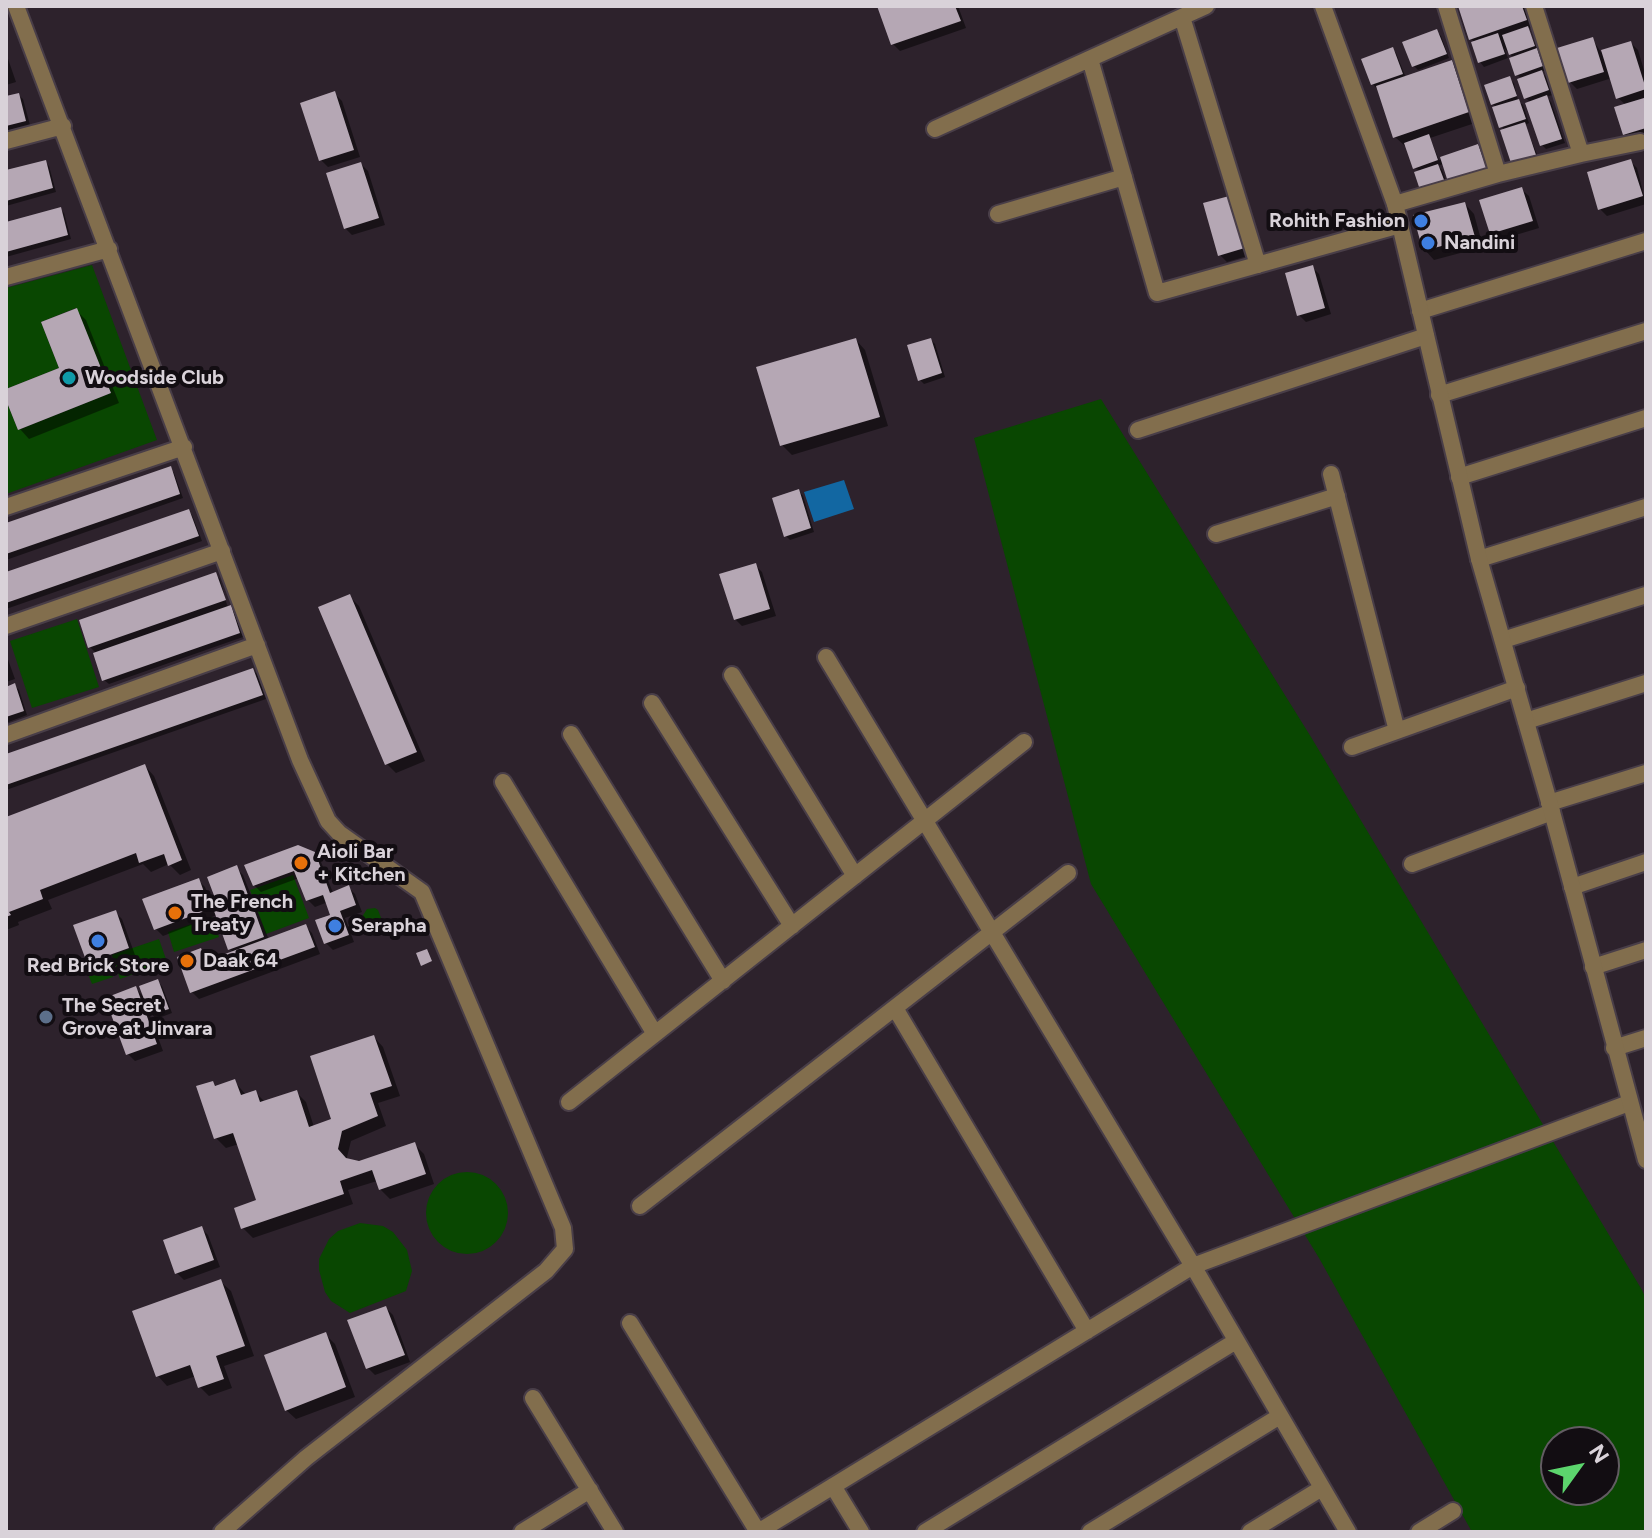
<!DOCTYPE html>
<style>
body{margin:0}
#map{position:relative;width:1652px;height:1538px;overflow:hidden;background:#2d222c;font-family:Figtree,sans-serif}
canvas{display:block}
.frame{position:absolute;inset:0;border:8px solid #d9d2d9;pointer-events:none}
.north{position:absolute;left:1540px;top:1426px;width:80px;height:80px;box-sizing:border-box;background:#120d12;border:2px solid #625c62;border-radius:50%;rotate:57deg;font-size:22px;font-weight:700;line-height:32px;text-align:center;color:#d9d2d9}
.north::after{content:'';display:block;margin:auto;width:28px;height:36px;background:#5cd56d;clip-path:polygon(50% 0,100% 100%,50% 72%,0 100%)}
</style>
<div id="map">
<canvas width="1652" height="1538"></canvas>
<div class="frame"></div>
<div class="north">N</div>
</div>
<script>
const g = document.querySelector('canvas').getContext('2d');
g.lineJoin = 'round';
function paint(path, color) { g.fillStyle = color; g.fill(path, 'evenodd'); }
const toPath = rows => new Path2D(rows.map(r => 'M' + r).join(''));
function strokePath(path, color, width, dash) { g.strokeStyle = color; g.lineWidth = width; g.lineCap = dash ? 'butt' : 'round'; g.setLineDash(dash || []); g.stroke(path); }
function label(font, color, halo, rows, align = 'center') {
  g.font = font + ' Figtree,sans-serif'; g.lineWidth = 8; g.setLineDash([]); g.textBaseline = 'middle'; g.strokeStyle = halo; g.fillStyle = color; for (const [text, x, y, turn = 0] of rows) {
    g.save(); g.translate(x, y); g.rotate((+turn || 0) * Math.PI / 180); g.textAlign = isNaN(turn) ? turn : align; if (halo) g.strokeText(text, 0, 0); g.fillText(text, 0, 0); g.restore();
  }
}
paint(toPath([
 [92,265,157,440,6,494,6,400,18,430,111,393,76,308,41,322,59,368,6,389,6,288],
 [1101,399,1311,737,1642,1290,1646,1299,1646,1532,1472,1532,1319,1258,1091,884,974,438],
 [1556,1442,1604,1442,1604,1490,1556,1490],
 [77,619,99,687,32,708,10,641],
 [293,875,309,918,266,934,250,890],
 [375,908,378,910,385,928,368,934,362,917,367,909],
 [212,917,219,937,174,952,168,932],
 [159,939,167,962,120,979,112,955],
 [106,957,113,977,92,984,84,964],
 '426 1213a41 41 0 1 1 82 0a41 41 0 1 1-82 0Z',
 [360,1223,383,1226,393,1232,407,1250,412,1271,406,1291,350,1313,331,1301,325,1292,319,1270,319,1259,329,1239,338,1231]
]), '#094701');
paint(toPath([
 [844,480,854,509,814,522,804,492]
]), '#1267a2');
paint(toPath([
 [879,6,958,6,966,28,900,51,893,44],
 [1460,6,1525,6,1532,27,1528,29,1540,55,1546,70,1541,72,1546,77,1552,95,1546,97,1551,102,1565,143,1546,149,1542,145,1531,103,1526,98,1522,79,1517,74,1514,58,1504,48,1508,58,1484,67,1480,62,1473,44,1476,43,1471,39],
 [1437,32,1441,36,1449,58,1418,70,1414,66],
 [1592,39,1601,52,1631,43,1638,50,1646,77,1646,98,1643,99,1646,103,1646,133,1629,139,1625,134,1626,105,1618,98,1612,78,1577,89,1570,82],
 [1392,49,1396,53,1406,78,1451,63,1461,72,1478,122,1430,138,1439,160,1478,147,1482,151,1490,173,1443,164,1438,166,1442,170,1449,189,1415,168,1407,146,1405,146,1395,137,1377,89,1373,84],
 [6,53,16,82,6,85],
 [1509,79,1514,83,1518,101,1523,105,1529,123,1525,125,1539,159,1513,162,1497,108,1493,104],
 [335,94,342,101,360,157,328,167,321,160],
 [18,95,23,99,30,125,6,131,6,98],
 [1630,161,1637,168,1646,204,1607,216,1600,209],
 [45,162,49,166,56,192,6,206,6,173],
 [361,164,368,171,385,225,352,235,345,228],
 [1521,189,1529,196,1539,228,1499,240,1492,233],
 [1232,197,1254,254,1227,262,1220,255],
 [1465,204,1474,214,1483,247,1434,260,1425,250],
 [60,209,64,213,71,239,6,257,6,224],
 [1312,267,1319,274,1331,314,1306,322,1299,315],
 [76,310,86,320,119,403,29,439,20,429,6,391,62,369],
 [856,340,865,350,888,426,792,455,782,445],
 [931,340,935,344,945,377,924,384,920,380],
 [170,469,174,473,183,498,6,560,6,526],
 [799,491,803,496,814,532,790,540,786,536],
 [188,511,192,515,202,541,6,609,6,574],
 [755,565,762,572,776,616,742,626,735,619],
 [215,575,220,579,227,605,234,612,243,637,109,684,104,680,97,654,90,647],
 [349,596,359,606,425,761,396,773,387,764],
 [6,654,15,679,6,682],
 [253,670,257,674,266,699,6,790,6,756],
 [15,686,19,690,27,715,6,723,6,689],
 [145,766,154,776,191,870,180,875,169,864,151,872,143,864,48,900,52,909,18,922,19,925,6,930,6,820],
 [313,854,321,862,333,893,348,887,355,894,362,912,345,918,354,942,333,950,326,943,333,916,328,902,315,907,308,900,299,878,261,892,254,885],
 [236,868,243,875,269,940,305,926,312,933,320,954,199,999,192,992,200,951,209,962,234,953,230,949,217,915,163,936,156,929,198,880,205,887,215,913,224,909,220,905],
 [115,912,122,919,135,955,96,969,89,962],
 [157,981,162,986,172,1013,156,1019,148,1010,163,1051,135,1061,128,1054,136,989,147,1000],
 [374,1037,383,1047,400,1096,378,1103,386,1126,351,1141,346,1161,359,1163,415,1145,424,1154,434,1184,390,1199,380,1189,377,1181,348,1190,353,1204,253,1238,243,1228,258,1202,239,1144,226,1148,216,1138,199,1087,213,1083,217,1087,235,1082,246,1095,255,1092,265,1102,296,1092,306,1102,314,1127,334,1121],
 [201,1228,208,1235,220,1267,184,1280,177,1273],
 [221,1282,231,1291,254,1356,224,1366,232,1388,209,1396,200,1387,196,1376,167,1386,158,1376],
 [386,1308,393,1315,410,1362,375,1375,368,1368],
 [325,1334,335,1344,355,1397,296,1419,286,1410]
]), '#0007');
paint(toPath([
 [877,6,955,6,961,21,891,45],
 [1458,6,1522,6,1527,20,1469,40],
 [1528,26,1535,46,1509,55,1502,35],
 [1437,29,1447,54,1412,67,1402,42],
 [1498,33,1505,54,1478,63,1471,42],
 [1593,37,1604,72,1568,83,1557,48],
 [1631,41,1646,89,1616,99,1601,50],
 [1393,47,1403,74,1371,85,1361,59],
 [1537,48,1543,66,1515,76,1509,58],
 [1452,60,1469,112,1393,138,1376,86],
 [1542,70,1549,90,1524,99,1517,79],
 [1510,76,1517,96,1491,105,1484,85],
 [335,91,354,150,319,161,300,103],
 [19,93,26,121,6,126,6,96],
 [1547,95,1562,139,1540,146,1525,103],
 [1644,98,1646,128,1623,135,1614,107],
 [1519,99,1526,119,1499,128,1492,107],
 [1525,122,1536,155,1511,163,1500,130],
 [1429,134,1438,160,1413,169,1404,143],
 [1478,144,1487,169,1448,182,1440,157],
 [1631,159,1643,196,1598,210,1587,172],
 [46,160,53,188,6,201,6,170],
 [361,162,379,218,344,229,326,173],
 [1438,164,1446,185,1421,193,1414,172],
 [1522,187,1533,221,1490,234,1479,200],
 [1233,195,1248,247,1218,256,1203,203],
 [1465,202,1475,237,1423,251,1413,215],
 [61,207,68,235,6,252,6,222],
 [1313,265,1325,308,1297,316,1285,273],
 [77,308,111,393,18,430,6,400,6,389,59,368,41,322],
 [856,338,880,417,780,446,756,367],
 [931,338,942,373,918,381,907,345],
 [171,466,180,494,6,554,6,523],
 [799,489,811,528,784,537,772,498],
 [189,509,199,536,6,603,6,572],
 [756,563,770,609,734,620,719,574],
 [216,572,226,600,88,648,79,620],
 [350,594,417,752,385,765,318,607],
 [231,605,240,633,102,681,93,653],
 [253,668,263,695,6,785,6,754],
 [15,683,24,711,6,717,6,687],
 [145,764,182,860,168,866,164,854,139,863,136,853,40,890,43,899,9,912,11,915,6,917,6,817],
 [298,845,315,852,330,893,349,885,356,905,340,911,349,935,324,944,315,920,330,915,323,895,306,901,294,871,253,886,244,865],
 [237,865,248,895,218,906,207,877],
 [199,878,210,909,154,930,142,899],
 [250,898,264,937,228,950,214,911],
 [116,910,129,948,87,963,73,925],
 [306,924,315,947,190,993,177,957,201,948,206,961],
 [427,949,432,961,421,966,416,953],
 [158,979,169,1009,150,1015,139,986],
 [136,986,157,1044,126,1055,105,998],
 [374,1035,392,1086,370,1093,378,1116,342,1131,338,1149,346,1158,359,1161,415,1142,426,1174,379,1190,372,1170,340,1181,344,1194,241,1229,234,1208,256,1200,233,1133,214,1139,196,1086,213,1081,215,1086,235,1079,241,1095,256,1090,260,1102,297,1090,309,1127,331,1119,310,1056],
 [202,1226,214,1260,175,1274,163,1240],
 [221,1279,245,1346,216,1356,224,1379,198,1388,190,1365,156,1377,132,1311],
 [386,1306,405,1355,366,1369,347,1320],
 [326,1332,346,1387,285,1411,264,1355]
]), '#b5a7b4');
const minor = toPath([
 [16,6,300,760,328,821,339,833,422,892,563,1228,565,1249,546,1271,306,1458,222,1532],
 [1182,17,1258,265],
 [1090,59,1157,293,1400,225],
 [935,129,1206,6],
 [6,141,63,126],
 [1581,154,1640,142],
 [1498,174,1581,154,1534,6],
 [1395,204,1498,174,1446,6],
 [998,214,1124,177],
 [6,277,109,249],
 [1420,311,1646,241],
 [1439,395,1646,331],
 [1138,430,1426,336],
 [1331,474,1397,731],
 [1459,477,1646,418],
 [6,507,184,447],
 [1216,534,1337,496],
 [1479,559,1646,507],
 [6,626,222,551],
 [1503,640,1646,595],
 [826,657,1193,1266,1348,1532],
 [732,675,855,876],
 [652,703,792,926],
 [1526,721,1646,683],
 [571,734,723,981],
 [6,735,257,645],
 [1352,747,1517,688],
 [503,782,655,1034],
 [1549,803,1646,773],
 [1412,864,1552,812],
 [1572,887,1646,862],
 [1593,967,1646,950],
 [895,1008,1087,1331],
 [1614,1048,1646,1038],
 [569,1102,1024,742],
 [640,1206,1068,873],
 [630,1323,758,1532],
 [533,1398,615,1532],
 [833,1486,861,1532],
 [522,1532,590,1490],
 [758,1532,1193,1266,1629,1103],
 [925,1532,1236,1341],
 [1090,1532,1280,1416],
 [1250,1532,1322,1488],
 [1419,1532,1453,1511]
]);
const tertiary = toPath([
 [1323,6,1395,204,1479,559,1552,812,1646,1160]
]);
strokePath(minor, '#493e48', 20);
strokePath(tertiary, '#493e48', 20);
strokePath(minor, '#826e4d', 16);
strokePath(tertiary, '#826e4d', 16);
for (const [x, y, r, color] of [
 [1421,221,8,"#3f7fe0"],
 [1428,243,8,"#3f7fe0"],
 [69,378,8,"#0f9aa8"],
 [301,863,8,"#e8710a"],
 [175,913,8,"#e8710a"],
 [335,926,8,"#3f7fe0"],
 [98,941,8,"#3f7fe0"],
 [187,961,8,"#e8710a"],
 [46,1017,8,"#5c6f8a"]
]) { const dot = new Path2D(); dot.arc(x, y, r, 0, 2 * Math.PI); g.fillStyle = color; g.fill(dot); strokePath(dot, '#120d12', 3); }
label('bold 20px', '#d9d2d9', '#120d12', [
 ["Rohith Fashion",1405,221,"right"],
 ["Nandini",1444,243],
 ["Woodside Club",85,378],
 ["Aioli Bar",317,852],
 ["+ Kitchen",317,875],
 ["The French",191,902],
 ["Treaty",191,925],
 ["Serapha",351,926],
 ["Daak 64",203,961],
 ["Red Brick Store",98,966,"center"],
 ["The Secret",62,1006],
 ["Grove at Jinvara",62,1029]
], 'left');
</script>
